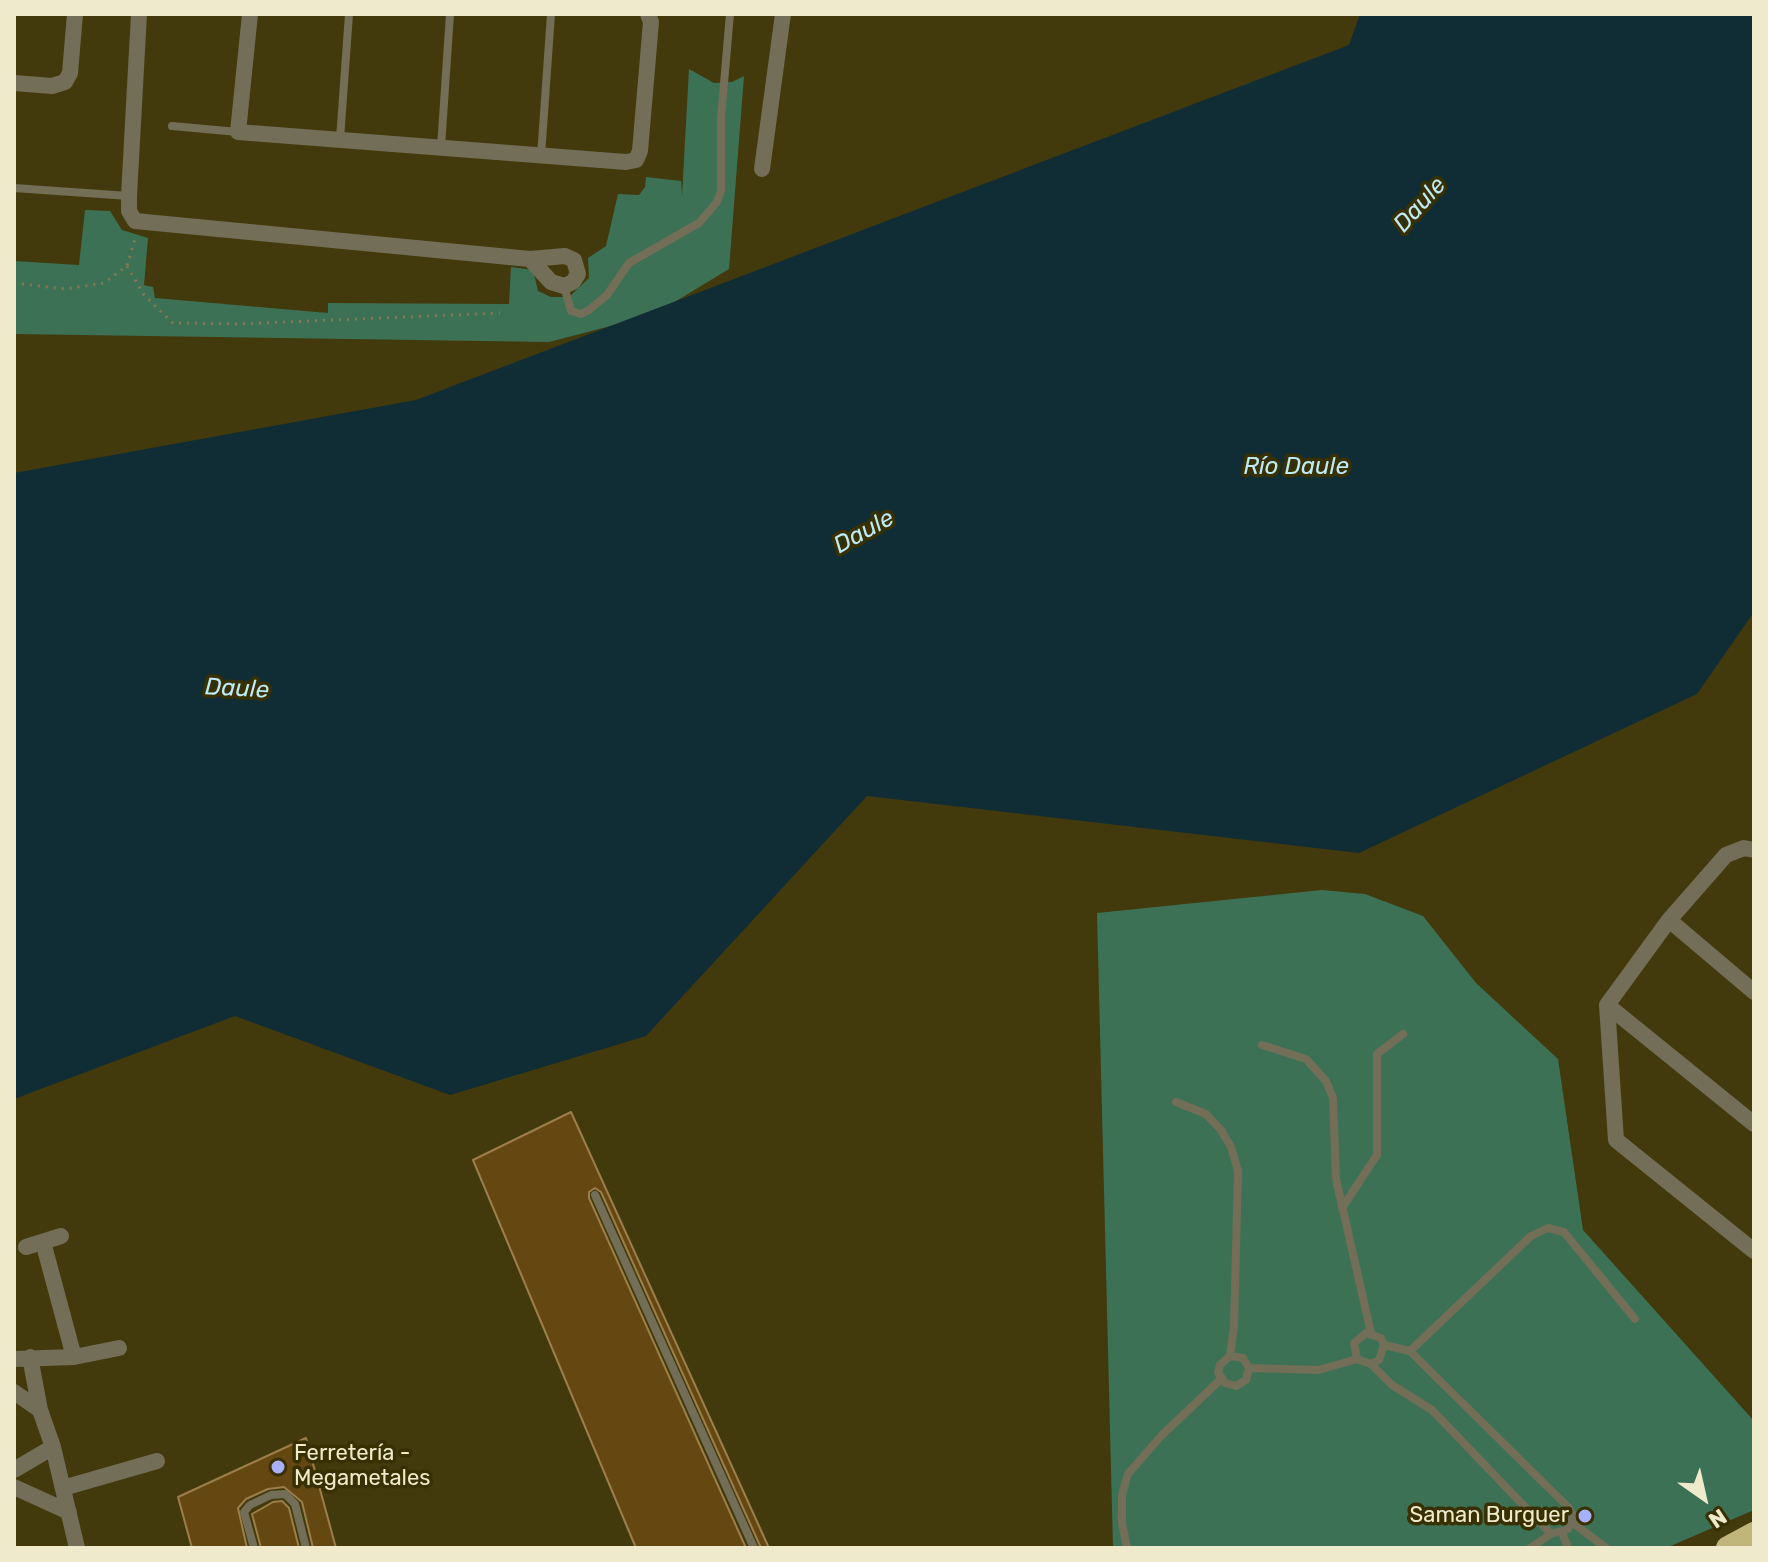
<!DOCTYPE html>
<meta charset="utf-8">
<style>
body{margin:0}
#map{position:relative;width:1768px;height:1562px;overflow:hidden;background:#423a0d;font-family:Rubik,sans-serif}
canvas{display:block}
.frame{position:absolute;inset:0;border:16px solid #efeacc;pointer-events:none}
.north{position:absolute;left:1664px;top:1458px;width:80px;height:80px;-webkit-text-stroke:6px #383001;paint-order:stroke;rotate:146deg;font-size:22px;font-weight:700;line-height:32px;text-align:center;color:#efeacc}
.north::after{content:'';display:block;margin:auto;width:28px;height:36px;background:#efeacc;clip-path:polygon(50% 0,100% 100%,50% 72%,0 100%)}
</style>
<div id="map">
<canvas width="1768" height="1562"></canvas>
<div class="frame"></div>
<div class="north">N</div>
</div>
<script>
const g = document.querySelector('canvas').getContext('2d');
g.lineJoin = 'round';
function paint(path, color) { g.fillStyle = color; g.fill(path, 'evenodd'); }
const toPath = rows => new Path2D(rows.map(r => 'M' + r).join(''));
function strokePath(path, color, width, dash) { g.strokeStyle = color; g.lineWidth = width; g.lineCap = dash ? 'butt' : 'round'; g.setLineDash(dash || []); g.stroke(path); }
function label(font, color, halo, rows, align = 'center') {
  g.font = font + ' Rubik,sans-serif'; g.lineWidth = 7; g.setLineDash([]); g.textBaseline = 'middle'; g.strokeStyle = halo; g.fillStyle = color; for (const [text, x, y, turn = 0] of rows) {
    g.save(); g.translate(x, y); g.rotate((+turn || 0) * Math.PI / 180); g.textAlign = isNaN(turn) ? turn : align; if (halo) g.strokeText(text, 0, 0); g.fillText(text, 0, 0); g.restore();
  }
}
paint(toPath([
 [689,69,714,83,732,82,744,76,729,269,653,315,549,342,14,334,14,261,79,265,85,210,110,211,122,230,148,238,144,285,153,287,155,298,328,313,328,303,509,304,511,267,533,270,538,291,551,297,569,297,589,278,588,258,606,246,618,194,639,195,645,187,646,177,681,181,682,196],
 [1322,890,1365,894,1423,916,1476,983,1558,1059,1583,1230,1754,1421,1754,1510,1666,1548,1113,1548,1097,913]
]), '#3d7155');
paint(toPath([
 [1360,14,1754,14,1754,612,1697,694,1359,853,867,796,646,1036,450,1095,235,1016,14,1099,14,473,416,400,1349,45]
]), '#102d36');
const building = toPath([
 [571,1112,769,1548,761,1548,601,1192,595,1188,589,1192,589,1198,746,1548,636,1548,473,1160,571,1112],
 [306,1438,336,1548,313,1548,302,1502,284,1487,268,1489,246,1499,238,1508,247,1548,192,1548,178,1497,306,1438],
 [282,1501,289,1508,299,1548,261,1548,252,1514,273,1502,282,1501]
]);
paint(building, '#654811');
strokePath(building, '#9c7e4a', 2);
strokePath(toPath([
 [127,266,144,295,173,323,239,324,500,313],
 [14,283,65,289,104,283,127,266,135,239]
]), '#817a52', 3, [2, 6]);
strokePath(toPath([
 [172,126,238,132],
 [340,139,349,14],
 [441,147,450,14],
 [541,156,551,14],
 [14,188,129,196],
 [564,286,571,311,581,314,589,310,607,295,629,263,699,223,717,202,721,191,721,118,730,14],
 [1262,1045,1306,1059,1326,1081,1333,1098,1336,1179,1371,1333],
 [1176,1102,1206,1114,1221,1130,1231,1147,1238,1171,1234,1327,1230,1356,1220,1365,1218,1372,1225,1383,1236,1386,1246,1380,1249,1368,1243,1358,1230,1356],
 [595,1195,754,1548],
 [1342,1208,1377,1155,1377,1054,1403,1034],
 [1366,1333,1381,1338,1384,1345,1410,1351,1433,1374,1569,1508,1573,1516,1568,1529,1551,1534,1432,1410,1392,1385,1371,1364,1357,1359,1354,1343,1366,1333],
 [1410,1351,1531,1236,1548,1228,1564,1232,1635,1319],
 [1371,1364,1379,1360,1384,1345],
 [1249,1368,1319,1370,1357,1359],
 [1572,1522,1606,1548],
 [1562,1532,1568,1548],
 [254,1548,244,1512,250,1505,271,1495,285,1494,295,1504,306,1548],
 [1127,1548,1122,1523,1122,1495,1128,1474,1161,1436,1221,1379],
 [1530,1548,1551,1534]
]), '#736e57', 8);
strokePath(toPath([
 [139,14,129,196,129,211,135,221,530,259],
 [250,14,238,132,626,162,636,160,640,151,651,22,648,14],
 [14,83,52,86,65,82,70,73,75,14],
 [762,169,783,14],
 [565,256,574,260,578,274,573,282,564,286,551,282,530,259,565,256],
 [1669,920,1726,855,1744,848,1754,850],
 [1754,992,1669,920,1607,1005,1616,1140,1754,1251],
 [1607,1005,1754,1124],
 [43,1242,74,1357],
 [26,1247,61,1236],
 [30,1357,40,1410,53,1447,77,1548],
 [14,1359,74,1357,119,1348],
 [14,1392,40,1410],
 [14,1470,53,1447],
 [14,1487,69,1512],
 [63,1488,157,1461]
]), '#736e57', 16);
strokePath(toPath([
 [1728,1548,1754,1534]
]), '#c0b57a', 24);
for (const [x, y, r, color] of [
 [278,1467,8,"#a9b0fc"],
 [1585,1516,8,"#a9b0fc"]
]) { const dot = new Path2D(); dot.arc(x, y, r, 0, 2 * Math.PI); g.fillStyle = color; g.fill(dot); strokePath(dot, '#383001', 3); }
label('22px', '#efeacc', '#383001', [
 ["Ferretería -",294,1454],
 ["Megametales",294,1479],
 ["Saman Burguer",1569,1516,"right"]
], 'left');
label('italic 24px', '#bde9f8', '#383001', [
 ["Daule",1420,205,-48],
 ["Río Daule",1296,467],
 ["Daule",864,532,-29],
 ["Daule",237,689,3]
]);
</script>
